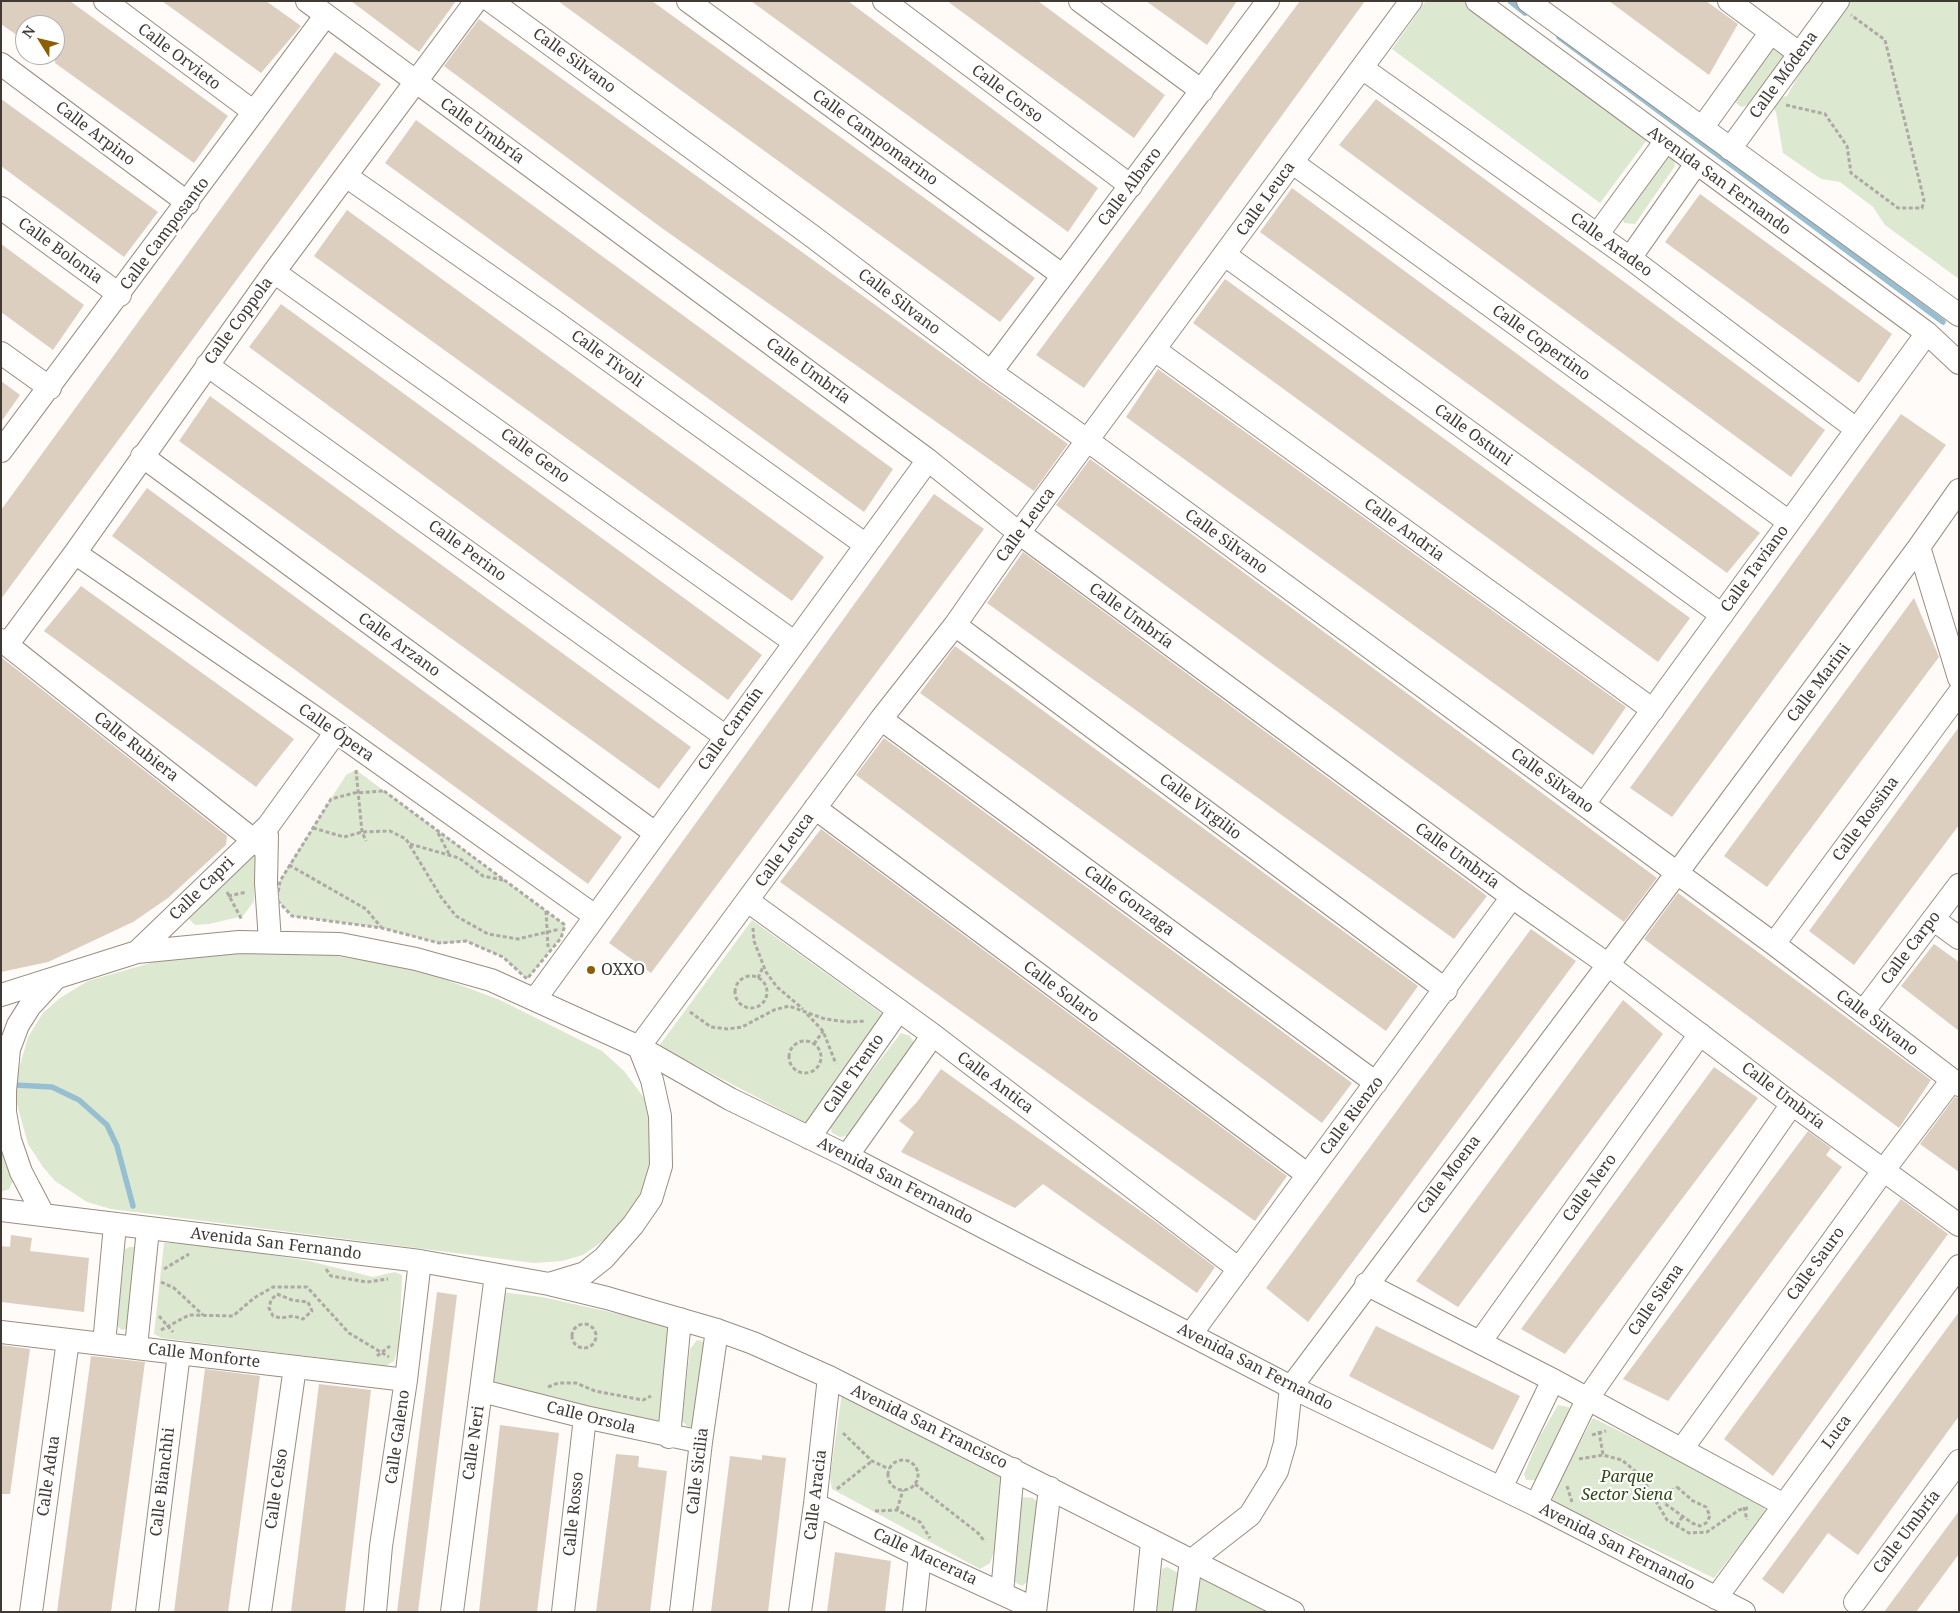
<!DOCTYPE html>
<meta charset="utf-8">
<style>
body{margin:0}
#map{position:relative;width:1960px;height:1613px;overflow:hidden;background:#fefbf8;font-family:"Noto Serif",serif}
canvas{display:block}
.frame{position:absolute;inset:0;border:2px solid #403934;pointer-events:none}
.north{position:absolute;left:15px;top:15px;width:50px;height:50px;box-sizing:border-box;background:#fff;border:1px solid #b3b0ae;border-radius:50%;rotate:306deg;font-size:14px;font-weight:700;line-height:20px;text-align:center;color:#403934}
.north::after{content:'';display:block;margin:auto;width:18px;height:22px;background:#8b5f03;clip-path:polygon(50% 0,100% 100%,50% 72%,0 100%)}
</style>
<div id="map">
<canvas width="1960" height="1613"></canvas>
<div class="frame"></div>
<div class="north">N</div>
</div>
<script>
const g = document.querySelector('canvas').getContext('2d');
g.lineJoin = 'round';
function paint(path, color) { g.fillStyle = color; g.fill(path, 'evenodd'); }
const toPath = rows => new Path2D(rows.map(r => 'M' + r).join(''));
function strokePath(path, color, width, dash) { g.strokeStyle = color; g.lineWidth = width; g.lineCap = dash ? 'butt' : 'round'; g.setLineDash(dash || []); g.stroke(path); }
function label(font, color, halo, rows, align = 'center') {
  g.font = font + ' "Noto Serif",serif'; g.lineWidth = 4.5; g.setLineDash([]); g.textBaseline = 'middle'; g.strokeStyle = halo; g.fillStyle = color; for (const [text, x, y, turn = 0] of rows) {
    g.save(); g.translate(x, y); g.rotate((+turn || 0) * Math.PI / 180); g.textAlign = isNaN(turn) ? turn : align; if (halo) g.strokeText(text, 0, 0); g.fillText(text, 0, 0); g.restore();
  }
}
paint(toPath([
 [1426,1,1466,1,1652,133,1600,203,1392,49],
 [1840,1,1959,1,1959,279,1885,225,1873,207,1840,182,1821,179,1783,153,1776,112,1766,101,1787,96],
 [1776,40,1789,53,1751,105,1741,107,1735,102,1734,95],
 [1665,155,1673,157,1675,166,1635,224,1624,223,1622,214],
 [356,770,565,925,561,938,527,979,503,957,466,941,443,944,382,928,292,916,277,900,280,881,289,865,346,775],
 [250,848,260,855,255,880,254,901,243,916,209,924,195,925,188,918],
 [752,920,885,1016,810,1125,659,1046],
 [261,952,313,952,420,970,500,1000,602,1051,624,1071,644,1098,651,1125,653,1155,648,1182,621,1228,583,1255,562,1261,534,1263,111,1209,87,1202,55,1181,43,1167,28,1144,15,1097,17,1076,28,1037,43,1013,60,998,88,981,154,962,202,956],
 [901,1033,910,1036,914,1043,910,1054,852,1135,840,1137,832,1133,830,1125],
 [1,1144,15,1177,9,1189,1,1192],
 [164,1243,198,1243,309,1261,373,1277,395,1272,402,1275,399,1345,394,1361,386,1366,162,1338,154,1334],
 [130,1247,139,1247,128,1328,122,1330,117,1326,125,1249],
 [501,1292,542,1297,664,1324,672,1331,661,1420,644,1422,492,1386],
 [697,1340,702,1341,708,1349,696,1425,689,1428,682,1421,690,1349],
 [842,1393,1001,1473,1004,1479,995,1549,990,1563,980,1569,832,1489,830,1477],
 [1558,1405,1569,1407,1572,1415,1536,1480,1526,1480,1524,1474,1539,1438],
 [1593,1418,1761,1501,1766,1512,1714,1578,1552,1501,1563,1474],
 [1022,1497,1033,1498,1038,1503,1028,1575,1027,1582,1022,1586,1013,1581,1019,1501],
 [1167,1567,1178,1573,1172,1612,1157,1612,1162,1569],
 [1201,1577,1275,1612,1195,1612]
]), '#dce8d0');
strokePath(toPath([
 [1510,1,1525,13],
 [1559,37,1943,322],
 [15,1085,52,1087,79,1100,107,1125,117,1146,133,1206]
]), '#97bfd2', 5.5);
paint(toPath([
 [1,1,70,1,228,116,194,163,55,63,55,25,25,25,25,41,1,24],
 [162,1,266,1,301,26,261,73],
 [351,1,456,1,419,52],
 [558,1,652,1,1035,278,1000,322],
 [751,1,848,1,1098,188,1068,232],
 [947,1,1038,1,1165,95,1134,138],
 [1146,1,1237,1,1207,45],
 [1300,1,1365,1,1084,388,1036,355],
 [1609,1,1706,1,1738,24,1709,75],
 [479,19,1068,444,1034,491,659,226,444,66],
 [335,52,381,84,1,599,1,510],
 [1,99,158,212,124,257,1,166],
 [1376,99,1825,430,1791,477,1339,145],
 [416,120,893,469,864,512,385,163],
 [1292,188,1760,533,1727,573,1260,232],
 [1700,194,1892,334,1859,383,1665,242],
 [347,210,824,557,792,601,314,256],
 [1,244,84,305,53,350,1,312],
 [1225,279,1690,618,1658,662,1193,323],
 [281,304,762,655,728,700,249,347],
 [1158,369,1626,707,1593,755,1126,417],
 [1,381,20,395,1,422],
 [210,396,691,747,659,789,179,441],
 [1901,414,1946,445,1672,817,1630,788],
 [1090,459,1657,878,1624,922,1056,505],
 [147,488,622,837,588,884,112,536],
 [934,494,984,529,651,973,609,943],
 [1023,552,1487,896,1454,939,987,603],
 [81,586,294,739,256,787,44,631],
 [1914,598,1939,657,1767,887,1724,856],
 [955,646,1418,986,1386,1031,920,693],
 [1,657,227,836,226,845,168,898,133,922,48,962,1,972],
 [1959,727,1959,825,1854,965,1809,931],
 [884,738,1352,1083,1322,1123,856,775],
 [821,829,1287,1176,1255,1221,780,882],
 [1678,893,1931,1080,1899,1128,1644,939],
 [1531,929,1576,961,1308,1322,1266,1288],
 [1934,944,1959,962,1959,1031,1901,986],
 [1623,1000,1663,1034,1458,1307,1416,1281],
 [1714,1067,1758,1098,1565,1354,1521,1329],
 [941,1069,1156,1222,1215,1267,1197,1293,1043,1184,1015,1208,901,1152,914,1132,899,1121,917,1102],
 [1955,1097,1959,1098,1959,1172,1920,1144],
 [1808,1131,1831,1148,1826,1155,1842,1167,1668,1401,1623,1379],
 [1901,1199,1948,1234,1773,1476,1724,1439],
 [11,1235,32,1238,30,1251,89,1258,84,1312,1,1302,1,1246,10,1247],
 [437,1292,457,1295,418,1612,397,1612],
 [1959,1312,1959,1416,1858,1555,1828,1533,1783,1594,1762,1579],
 [1376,1326,1520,1396,1493,1450,1349,1376],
 [1,1345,30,1349,10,1494,1,1494],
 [91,1356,145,1362,111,1612,57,1612],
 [205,1369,260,1376,228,1612,174,1612],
 [319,1384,371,1390,345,1612,291,1612],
 [500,1425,559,1433,537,1612,479,1612],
 [616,1454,639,1456,638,1467,667,1471,650,1612,596,1612],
 [762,1455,786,1458,768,1612,711,1612,730,1456,762,1460],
 [1959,1511,1959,1554,1916,1612,1884,1612],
 [835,1552,891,1561,885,1612,827,1612]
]), '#dccfbf');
const minor = toPath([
 [105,1,254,112],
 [307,1,928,460,1019,533,1512,897,1607,964,1792,1104,1959,1225],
 [491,1,812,236,991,372,1087,440,1774,944,1959,1085],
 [688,1,1062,275],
 [884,1,1131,186],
 [1080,1,1202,91],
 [1477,1,1927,333,1959,363],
 [1528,1,1959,315],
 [1729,1,1800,54],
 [1,64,188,203],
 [1362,68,1630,258,1856,429],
 [1702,128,1771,32],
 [1730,149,1838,1],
 [1293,163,1789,522],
 [346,176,554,321,866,545],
 [1,208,120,295],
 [1597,235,1665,142],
 [1225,255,1722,615],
 [1630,258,1696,164],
 [274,272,794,642],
 [1155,350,1653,710],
 [1,353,50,388],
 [207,365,726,737],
 [991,372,1268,1],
 [1,451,326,15],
 [142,456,655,833],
 [1919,547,1959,678],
 [75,553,336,732,595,916],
 [955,625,1446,990],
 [1,640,266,850],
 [7,645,75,553,274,272,476,1],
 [881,719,1376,1083],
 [1584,804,1927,333],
 [815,808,1308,1175],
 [267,835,266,883,270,941],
 [748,901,933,1035,1239,1269],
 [1933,919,1959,938],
 [1774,944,1959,693],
 [137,952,268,826,336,732],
 [1,995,137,952,239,942,340,944,416,959,491,980,639,1047,730,1099,847,1156,1291,1387,1536,1505,1744,1612],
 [536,998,928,460],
 [1863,1012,1959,885],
 [809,1138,899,1010],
 [847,1156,933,1035],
 [1,1210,420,1261,549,1284,607,1298,717,1330,753,1343,829,1377,1293,1612],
 [43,1214,21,1172,10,1140,5,1112,5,1091,9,1049,18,1025,30,1006,54,980],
 [549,1284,585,1273,604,1258,633,1225,651,1199,661,1166,660,1116,652,1080,639,1047,881,719,955,625,1019,533,1411,1],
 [1366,1284,1553,1380,1784,1505],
 [1,1332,406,1380],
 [1191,1334,1512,897],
 [1480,1342,1700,1034],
 [104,1344,115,1225],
 [136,1347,148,1229],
 [482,1391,585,1417,701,1442],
 [669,1437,680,1319],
 [1682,1449,1883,1171,1952,1080],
 [1501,1488,1553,1380],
 [815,1504,920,1556,1035,1609],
 [1536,1505,1588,1398,1792,1104],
 [1002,1593,1013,1469],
 [1716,1598,1959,1266],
 [1855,1602,1959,1461],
 [31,1612,68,1340],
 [147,1612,179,1353],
 [260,1612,295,1367],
 [375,1612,381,1546,406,1380,420,1261],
 [452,1612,496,1275],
 [563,1612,585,1417],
 [681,1612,701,1442,717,1330],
 [800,1612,815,1504,829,1377],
 [914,1612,920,1556],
 [1035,1612,1050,1488],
 [1145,1612,1152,1542],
 [1184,1612,1191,1561,1250,1515,1277,1471,1285,1443,1291,1387,1677,873,1919,547,1959,490]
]);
strokePath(minor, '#9b8d80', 24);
strokePath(toPath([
 [1786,105,1825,114,1847,146,1851,173,1898,208,1922,208,1924,200,1885,40,1851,15],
 [356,770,362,832,366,841],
 [384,791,565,925,561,938,527,979,503,957,466,941,439,943,382,928,292,916,277,900,280,881,331,799,354,793,384,791],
 [313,828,344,837,362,832,390,831,406,839,441,897,456,916,488,934,518,939,560,929],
 [438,833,450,856],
 [410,844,459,858,483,876,503,880],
 [289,865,366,909,381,927],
 [227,892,242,920],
 [228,896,247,892],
 [546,911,548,947],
 [753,928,754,941,766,972,777,987,803,1009],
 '735 992a16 16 0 1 1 32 0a16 16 0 1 1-32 0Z',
 [758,978,763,967],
 [690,1012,711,1027,728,1029,742,1027,774,1010,789,1006,825,1019,848,1022,866,1021],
 [807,1014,823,1031,836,1064],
 '789 1057a16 16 0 1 1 32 0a16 16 0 1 1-32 0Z',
 [814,1044,823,1031],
 [164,1269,189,1254],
 [326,1269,331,1276,367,1282,388,1279],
 [161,1282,174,1288,203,1315],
 [277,1294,292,1300,308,1302,312,1311,303,1319,293,1316,281,1318,273,1316,269,1308,271,1300,277,1294],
 [159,1316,173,1332],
 '572 1336a12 12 0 1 1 24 0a12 12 0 1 1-24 0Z',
 [161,1330,189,1315,233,1316,254,1298,273,1287,307,1287,349,1333,389,1357],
 [377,1356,390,1346],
 [548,1387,558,1383,576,1383,595,1391,643,1400,651,1396],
 [1599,1431,1603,1455],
 [843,1433,872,1461,889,1469],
 [1592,1435,1606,1431],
 [1579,1459,1603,1455,1622,1460,1641,1476,1667,1520,1689,1533,1707,1532,1739,1510,1748,1508],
 '888 1475a15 15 0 1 1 30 0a15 15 0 1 1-30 0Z',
 [915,1484,978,1533,985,1542],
 [1567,1486,1572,1502],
 [1677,1487,1693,1501,1706,1507,1710,1516,1706,1523,1700,1526,1692,1523,1664,1503,1669,1492,1677,1487],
 [837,1489,872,1461],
 [1744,1507,1747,1520],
 [897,1510,903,1490],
 [875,1511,897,1510,920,1522,930,1538],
 [1677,1526,1682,1517]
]), '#aea9a5', 3, [4, 2.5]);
strokePath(minor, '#fff', 22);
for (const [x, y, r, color] of [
 [591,970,5,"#8b5f03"]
]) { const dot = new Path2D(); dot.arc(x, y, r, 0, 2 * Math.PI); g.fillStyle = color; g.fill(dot); strokePath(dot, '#fff', 2); }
label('16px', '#403934', '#fff', [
 ["Calle Orvieto",179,57,37],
 ["Calle Silvano",574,61,36],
 ["Calle Módena",1784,75,-54],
 ["Calle Corso",1007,94,37],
 ["Calle Umbría",482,131,36],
 ["Calle Arpino",95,134,37],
 ["Calle Campomarino",875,138,36],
 ["Avenida San Fernando",1719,181,36],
 ["Calle Albaro",1130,187,-53],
 ["Calle Leuca",1266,199,-54],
 ["Calle Camposanto",165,234,-53],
 ["Calle Aradeo",1611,245,36],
 ["Calle Bolonia",60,251,36],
 ["Calle Silvano",899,302,37],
 ["Calle Coppola",239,321,-54],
 ["Calle Copertino",1541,343,36],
 ["Calle Tivoli",607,359,36],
 ["Calle Umbría",808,371,36],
 ["Calle Ostuni",1473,435,36],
 ["Calle Geno",535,456,36],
 ["Calle Leuca",1026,525,-54],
 ["Calle Andria",1404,530,36],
 ["Calle Silvano",1226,542,36],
 ["Calle Perino",467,551,36],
 ["Calle Taviano",1755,569,-54],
 ["Calle Umbría",1131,616,36],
 ["Calle Arzano",399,645,36],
 ["Calle Marini",1819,683,-53],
 ["Calle Carmín",731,729,-54],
 ["Calle Ópera",336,733,35],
 ["Calle Rubiera",136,747,38],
 ["Calle Silvano",1552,781,36],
 ["Calle Virgilio",1200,807,37],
 ["Calle Rossina",1866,819,-54],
 ["Calle Leuca",785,850,-54],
 ["Calle Umbría",1457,856,36],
 ["Calle Capri",202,889,-44],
 ["Calle Gonzaga",1129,901,36],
 ["Calle Carpo",1911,948,-53],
 ["Calle Solaro",1061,992,37],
 ["Calle Silvano",1877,1023,37],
 ["Calle Trento",854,1074,-55],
 ["Calle Antica",995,1083,37],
 ["Calle Umbría",1783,1096,37],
 ["Calle Rienzo",1352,1116,-53],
 ["Calle Moena",1449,1175,-53],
 ["Avenida San Fernando",895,1181,27],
 ["Calle Nero",1590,1188,-54],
 ["Avenida San Fernando",276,1244,7],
 ["Calle Sauro",1816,1264,-54],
 ["Calle Siena",1656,1300,-55],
 ["Calle Monforte",204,1356,7],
 ["Avenida San Fernando",1255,1367,27],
 ["Calle Orsola",591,1418,14],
 ["Avenida San Francisco",929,1427,26],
 ["Luca",1837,1432,-54],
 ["Calle Galeno",398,1437,-82],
 ["Calle Neri",474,1443,-82],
 ["Calle Sicilia",698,1471,-83],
 ["Calle Adua",49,1476,-82],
 ["Calle Bianchhi",163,1482,-83],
 ["Calle Celso",277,1489,-82],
 ["Calle Aracia",816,1495,-83],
 ["Calle Rosso",574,1514,-84],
 ["Calle Umbría",1907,1532,-53],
 ["Avenida San Fernando",1617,1547,27],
 ["Calle Macerata",925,1557,25]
]);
label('16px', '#403934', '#fff', [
 ["OXXO",601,970]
], 'left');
label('italic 16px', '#324613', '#fff', [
 ["Parque",1627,1477],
 ["Sector Siena",1627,1495]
]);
</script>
